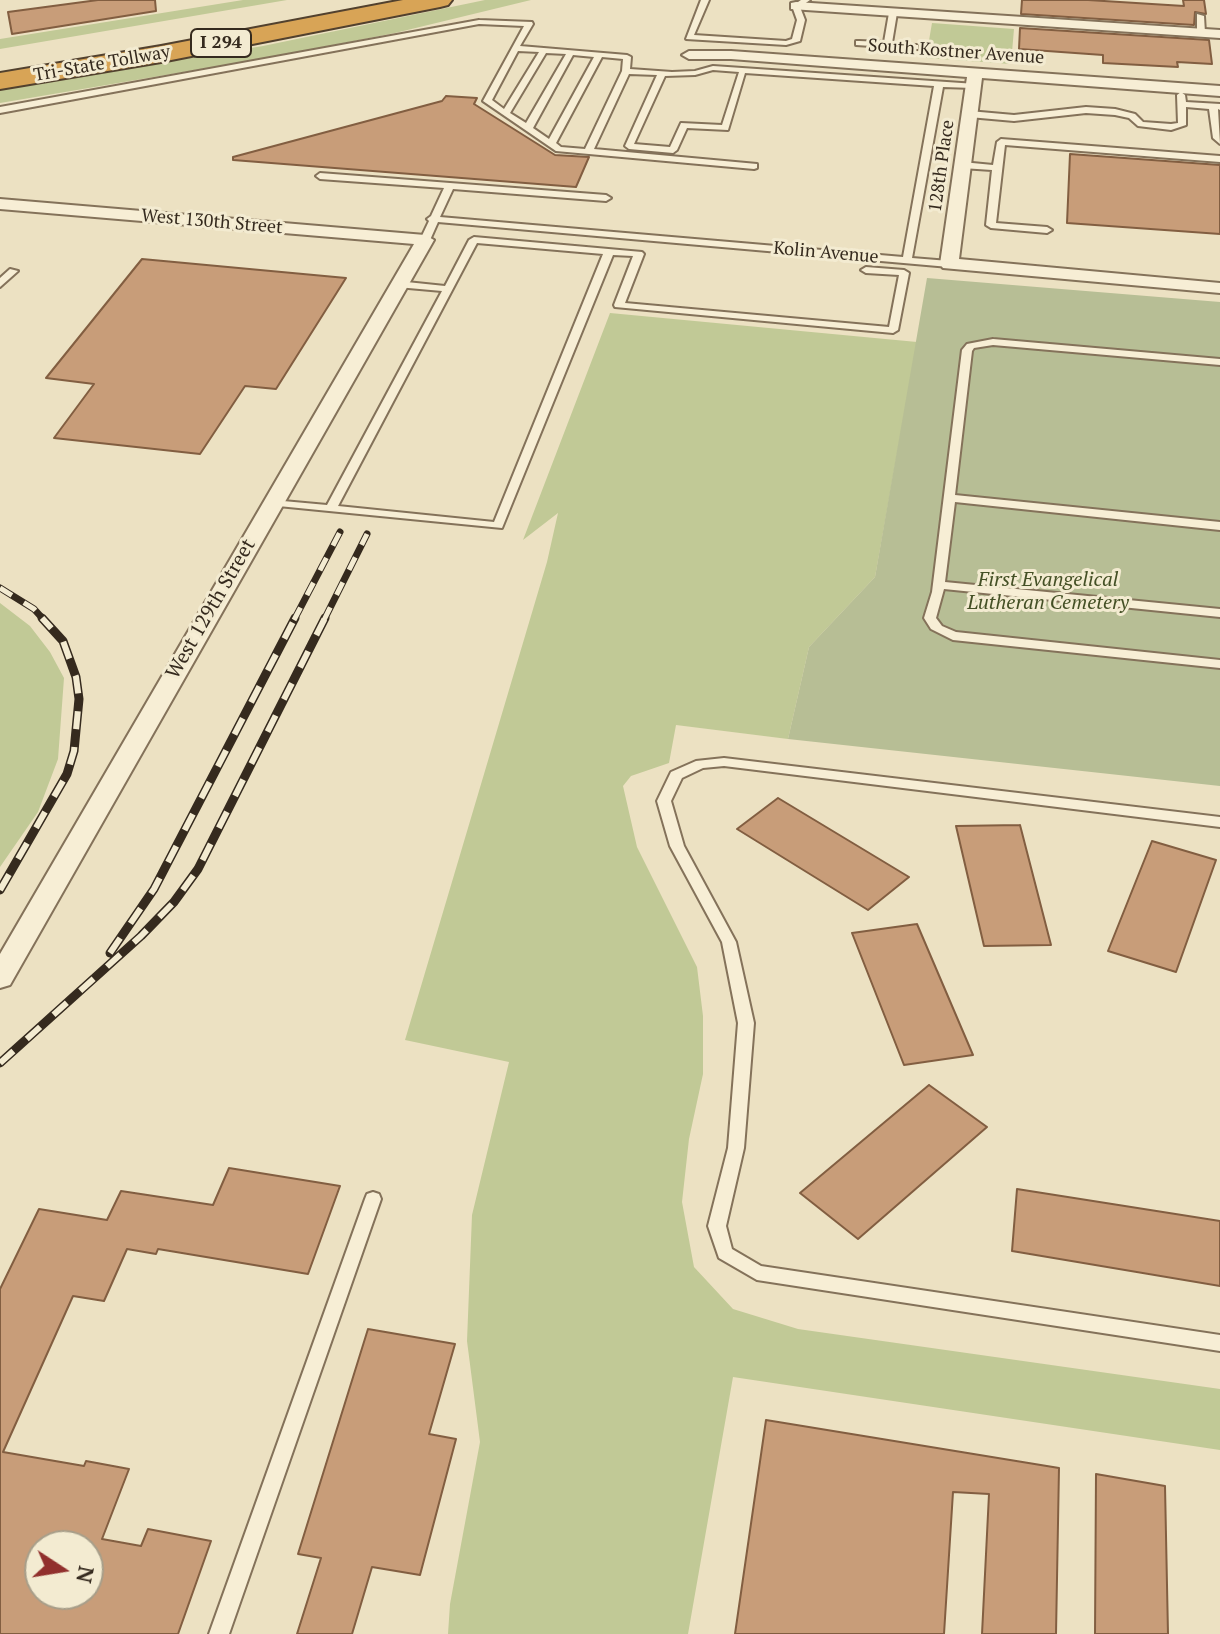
<!DOCTYPE html>
<style>
body{margin:0}
#map{position:relative;width:1220px;height:1634px;overflow:hidden;background:#ece1c2;font-family:"PT Serif",serif}
canvas{display:block}
.north{position:absolute;left:24px;top:1530px;width:80px;height:80px;box-sizing:border-box;background:#f3ebd1;border:2px solid #a79e89;border-radius:50%;rotate:102deg;font-size:22px;font-weight:700;line-height:32px;text-align:center;color:#352a1e}
.north::after{content:'';display:block;margin:auto;width:28px;height:36px;background:#91302d;clip-path:polygon(50% 0,100% 100%,50% 72%,0 100%)}
</style>
<div id="map">
<canvas width="1220" height="1634"></canvas>
<div class="north">N</div>
</div>
<script>
const g = document.querySelector('canvas').getContext('2d');
g.lineJoin = 'round';
function paint(path, color) { g.fillStyle = color; g.fill(path, 'evenodd'); }
const toPath = rows => new Path2D(rows.map(r => 'M' + r).join(''));
function strokePath(path, color, width, dash) { g.strokeStyle = color; g.lineWidth = width; g.lineCap = dash ? 'butt' : 'round'; g.setLineDash(dash || []); g.stroke(path); }
function label(font, color, halo, rows, align = 'center') {
  g.font = font + ' "PT Serif",serif'; g.lineWidth = 6; g.setLineDash([]); g.textBaseline = 'middle'; g.strokeStyle = halo; g.fillStyle = color; for (const [text, x, y, turn = 0] of rows) {
    g.save(); g.translate(x, y); g.rotate((+turn || 0) * Math.PI / 180); g.textAlign = isNaN(turn) ? turn : align; if (halo) g.strokeText(text, 0, 0); g.fillText(text, 0, 0); g.restore();
  }
}
paint(toPath([
 [243,0,287,0,0,49,0,39],
 [485,0,531,0,395,33,278,56,0,103,0,89,263,46],
 [932,23,1014,29,1011,64,926,58],
 [610,313,917,342,875,577,809,647,788,739,676,725,669,763,631,776,623,786,637,847,697,967,703,1016,703,1074,689,1139,682,1202,694,1267,733,1309,798,1329,1220,1389,1220,1450,733,1377,688,1634,448,1634,450,1604,480,1442,467,1341,472,1215,509,1062,405,1040,547,562,558,513,523,540],
 [0,603,30,626,50,652,64,678,58,759,38,812,0,867]
]), '#c1c996');
paint(toPath([
 [927,278,1220,302,1220,786,788,739,809,647,875,577]
]), '#b7be95');
const building = toPath([
 [98,0,155,0,156,11,12,34,8,12,98,0],
 [1022,0,1088,0,1184,6,1183,0,1204,0,1206,14,1195,12,1194,25,1021,14,1022,0],
 [1020,28,1209,40,1212,64,1177,62,1178,67,1103,63,1103,55,1019,49,1020,28],
 [446,96,477,98,474,104,555,155,589,157,576,187,233,160,233,157,442,101,446,96],
 [1070,154,1220,165,1220,234,1067,223,1070,154],
 [142,259,346,278,276,389,245,386,200,454,54,438,94,384,46,378,142,259],
 [778,798,909,877,868,910,737,829,778,798],
 [1020,825,1051,945,984,946,956,826,1020,825],
 [1152,841,1216,860,1176,972,1108,951,1152,841],
 [917,924,973,1055,904,1065,852,933,917,924],
 [929,1085,987,1127,858,1239,800,1193,929,1085],
 [229,1168,340,1186,308,1274,158,1249,156,1254,127,1249,104,1301,73,1296,3,1452,84,1466,86,1461,129,1469,102,1539,141,1546,148,1529,211,1541,178,1634,0,1634,0,1289,39,1209,107,1220,121,1191,213,1205,229,1168],
 [40,1546,88,1546,88,1594,40,1594,40,1546],
 [1017,1189,1220,1221,1220,1286,1012,1251,1017,1189],
 [368,1329,455,1344,429,1434,456,1439,420,1575,372,1567,352,1634,297,1634,321,1558,298,1554,368,1329],
 [766,1420,1059,1468,1056,1634,982,1634,989,1494,953,1492,944,1634,735,1634,766,1420],
 [1096,1474,1165,1486,1168,1634,1095,1634,1096,1474]
]);
paint(building, '#c89d79');
strokePath(building, '#825e41', 2);
const service = toPath([
 [701,0,709,0,694,35,786,41,792,39,797,20,792,6,801,0,810,0,800,7,805,20,800,41,786,45,686,39,701,0],
 [893,11,897,13,892,43,915,45,918,45,918,49,856,45,856,41,859,41,884,42,889,13,893,11],
 [1197,14,1204,16,1205,33,1201,35,1197,33,1197,14],
 [479,20,532,22,533,24,520,46,627,55,631,57,630,69,672,72,695,71,713,66,976,84,976,88,973,88,943,87,912,258,949,261,954,264,949,267,438,222,430,240,425,243,420,240,429,221,427,219,431,216,444,188,320,179,316,176,320,173,606,195,611,198,606,201,453,189,440,217,903,257,934,86,745,73,728,130,687,128,677,150,673,153,629,149,625,146,657,75,629,74,594,149,757,164,757,168,754,169,556,151,483,101,524,26,479,24,0,113,0,107,479,20],
 [518,51,539,52,504,109,492,100,518,51],
 [546,53,566,54,526,123,510,113,546,53],
 [573,55,594,57,549,139,533,128,573,55],
 [602,57,623,59,622,71,585,149,561,147,556,143,602,57],
 [713,70,739,72,722,125,681,123,670,147,634,144,665,76,695,75,713,70],
 [1181,92,1185,95,1186,102,1220,104,1220,110,1218,109,1220,144,1213,138,1209,109,1186,107,1186,125,1171,130,1138,126,1129,118,1115,115,1086,113,1014,121,969,117,965,114,969,111,1014,115,1086,107,1115,109,1135,114,1143,122,1171,124,1178,123,1177,95,1181,92],
 [1001,139,1220,156,1220,162,1005,145,996,223,1047,227,1052,230,1047,233,991,228,986,225,992,170,962,168,958,165,962,162,993,165,997,142,1001,139],
 [474,237,642,252,644,254,625,303,889,327,899,275,866,273,861,270,866,267,904,270,909,273,898,330,893,333,615,307,614,305,633,256,613,255,502,528,268,505,266,503,272,500,327,505,442,291,397,287,392,284,397,281,445,286,469,240,474,237],
 [477,243,603,254,494,522,338,506,477,243],
 [10,269,18,271,0,287,0,278,10,269],
 [993,339,1220,359,1220,365,993,345,974,348,972,351,955,495,1220,522,1220,530,955,502,945,582,1220,609,1220,617,944,589,936,618,942,626,956,632,1220,660,1220,668,953,640,931,629,924,618,932,592,962,350,967,344,993,339],
 [724,758,1220,817,1220,827,724,766,703,768,682,778,671,801,684,846,736,942,754,1023,744,1148,726,1226,732,1249,761,1266,1220,1335,1220,1351,757,1280,719,1258,708,1226,728,1148,738,1023,722,942,670,846,657,801,671,772,696,761,724,758],
 [373,1192,379,1194,381,1199,229,1634,209,1634,365,1199,367,1194,373,1192]
]);
const minor = toPath([
 [796,2,1220,30,1220,38,791,9,791,3,796,2],
 [731,51,1220,86,1220,96,982,78,959,259,1220,283,1220,293,943,268,940,264,967,77,731,59,689,59,682,55,689,51,731,51],
 [0,199,425,235,434,240,10,985,0,988,0,954,414,244,0,209,0,199]
]);
const motorway = toPath([
 [403,0,452,0,448,5,440,7,161,62,0,89,0,73,161,46,403,0]
]);
strokePath(service, '#84725a', 4);
strokePath(minor, '#84725a', 4);
strokePath(motorway, '#52412e', 4);
paint(service, '#f7eed5');
paint(minor, '#f7eed5');
paint(motorway, '#d8a456');
const railFar1 = toPath([
 [0,588,34,609,44,620],
 [294,620,340,532],
 [324,620,367,534]
]);
const rail = toPath([
 [0,890,67,774,74,751,79,699,76,677,63,641,42,618],
 [110,953,154,889,295,618],
 [0,1063,141,936,174,902,198,869,325,618]
]);
strokePath(railFar1, '#352a1e', 7);
strokePath(rail, '#352a1e', 9);
strokePath(railFar1, '#f3ebd1', 5, [14]);
strokePath(rail, '#f3ebd1', 6, [18]);
for (const [x, y, w] of [
 [221,43,60]
]) { const box = new Path2D(); box.roundRect(x - w / 2, y - 14, w, 28, 6); g.fillStyle = '#f3ebd1'; g.fill(box); strokePath(box, '#352a1e', 2); }
label('bold 18px', '#352a1e', null, [
 ["I 294",221,43]
]);
label('18px', '#352a1e', '#f3ebd1', [
 ["South Kostner Avenue",956,52,4],
 ["Tri-State Tollway",102,64,-10],
 ["128th Place",942,166,-82],
 ["West 130th Street",212,222,5],
 ["Kolin Avenue",826,253,5]
]);
label('italic 20px', '#445025', '#f3ebd1', [
 ["First Evangelical",1048,580],
 ["Lutheran Cemetery",1048,603]
]);
label('20px', '#352a1e', '#f3ebd1', [
 ["West 129th Street",211,609,-60]
]);
</script>
